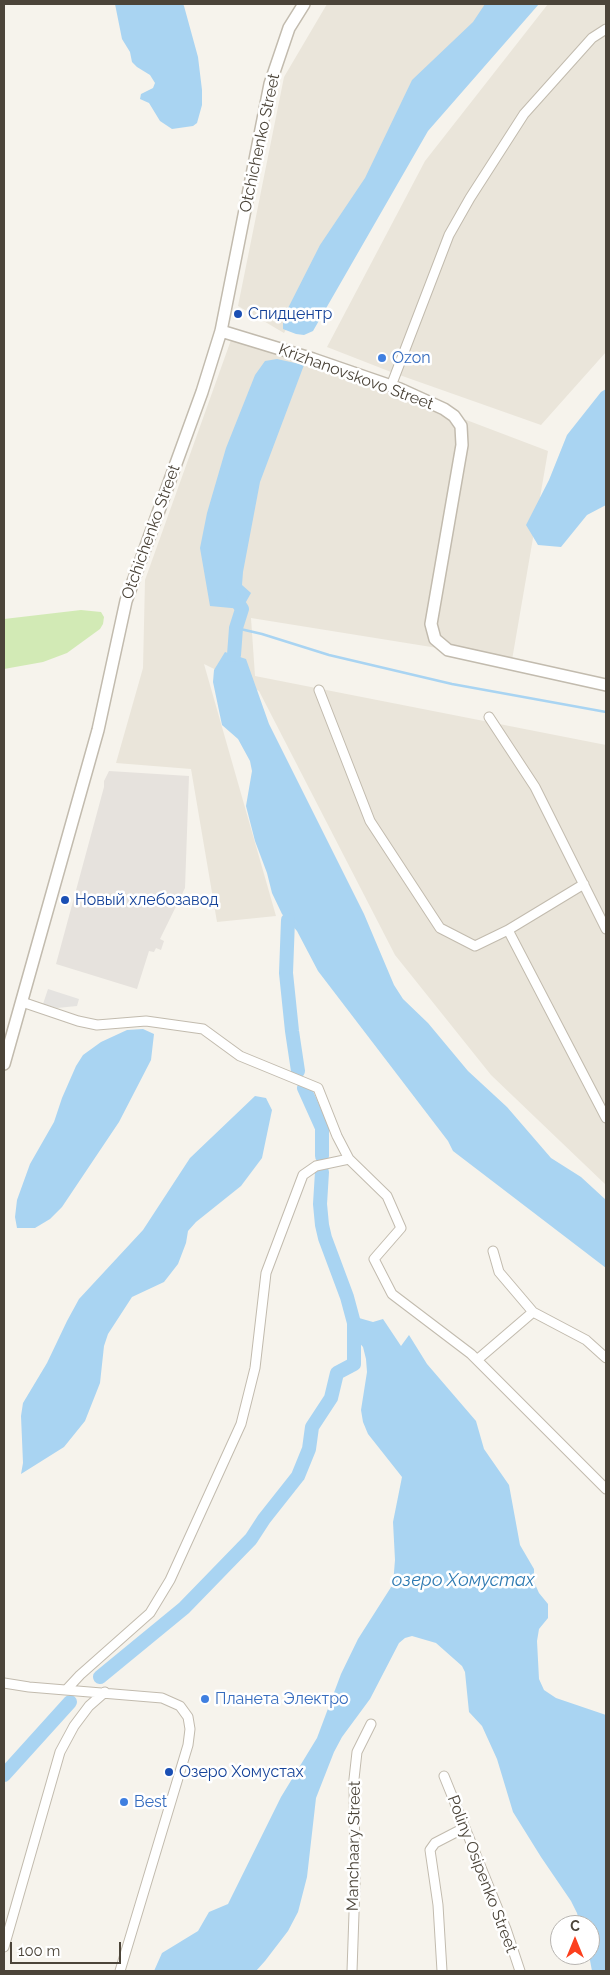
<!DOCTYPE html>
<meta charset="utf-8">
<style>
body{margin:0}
#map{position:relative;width:610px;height:1975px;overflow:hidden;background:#f6f3ec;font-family:Raleway,sans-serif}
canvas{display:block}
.frame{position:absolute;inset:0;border:5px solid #4b4439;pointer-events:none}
.north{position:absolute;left:550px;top:1915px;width:50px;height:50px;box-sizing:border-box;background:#fff;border:1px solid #b7b4b0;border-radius:50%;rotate:0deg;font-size:14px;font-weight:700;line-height:20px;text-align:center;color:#4b4439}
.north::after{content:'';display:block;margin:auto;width:18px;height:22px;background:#fc3f1d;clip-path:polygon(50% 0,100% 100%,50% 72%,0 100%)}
.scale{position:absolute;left:10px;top:1942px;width:111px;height:22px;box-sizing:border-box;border:2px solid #4b4439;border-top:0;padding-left:6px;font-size:15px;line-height:18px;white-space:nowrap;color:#4b4439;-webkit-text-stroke:4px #fff;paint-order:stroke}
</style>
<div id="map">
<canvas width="610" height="1975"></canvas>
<div class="frame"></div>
<div class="north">С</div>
<div class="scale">100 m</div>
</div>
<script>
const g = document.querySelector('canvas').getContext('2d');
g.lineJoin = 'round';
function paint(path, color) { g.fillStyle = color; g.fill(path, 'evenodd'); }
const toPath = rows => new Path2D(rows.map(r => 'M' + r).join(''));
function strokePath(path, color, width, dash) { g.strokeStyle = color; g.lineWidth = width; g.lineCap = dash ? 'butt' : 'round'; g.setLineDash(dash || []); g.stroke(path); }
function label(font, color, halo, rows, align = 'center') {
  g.font = font + ' Raleway,sans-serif'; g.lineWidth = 5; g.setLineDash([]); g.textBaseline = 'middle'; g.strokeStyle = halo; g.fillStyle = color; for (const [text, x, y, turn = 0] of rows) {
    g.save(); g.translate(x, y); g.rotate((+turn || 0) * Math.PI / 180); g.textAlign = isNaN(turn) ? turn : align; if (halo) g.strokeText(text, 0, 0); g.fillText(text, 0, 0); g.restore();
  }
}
paint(toPath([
 [327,4,487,4,373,172,284,333,238,306,284,77],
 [548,4,606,4,606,352,541,425,391,372,327,347,425,161],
 [231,340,390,391,548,451,512,660,251,618,255,676,606,745,606,1185,491,1075,395,955,259,691,204,664,276,916,217,922,191,769,116,763,143,668,145,580]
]), '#eae5da');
paint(toPath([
 [109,771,189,776,185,888,160,939,164,941,161,950,156,948,154,952,149,951,137,989,56,964,104,787,104,781]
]), '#e6e2dd');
paint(toPath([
 [81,610,101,612,104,617,103,624,100,629,67,653,43,662,4,669,4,619]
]), '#d2eab5');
paint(toPath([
 [48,989,79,999,77,1006,57,1008,43,1004]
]), '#e5e3e0');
paint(toPath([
 [115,4,183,4,184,6,198,57,202,90,202,105,197,123,193,126,172,129,160,121,149,103,140,99,141,94,153,88,155,83,150,75,137,67,132,62,130,52,122,39],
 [485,4,539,4,428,131,313,331,304,335,296,334,283,329,283,318,320,245,365,178,412,80,473,22],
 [277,359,304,365,260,482,243,572,242,585,251,593,242,609,210,606,200,548,207,513,226,448,255,375,265,361],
 [606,389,606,505,587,515,561,547,538,545,526,525,549,480,567,435,601,392],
 [225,652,246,659,269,724,364,914,394,985,403,999,428,1023,468,1071,507,1107,551,1158,581,1177,606,1200,606,1268,453,1151,448,1141,318,971,297,931,282,914,272,893,267,873,255,841,246,806,252,771,250,761,238,739,222,725,213,682,214,670],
 [143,1029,154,1034,151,1060,119,1122,62,1207,50,1219,35,1228,17,1228,15,1217,17,1200,30,1164,54,1122,62,1098,76,1066,83,1055,101,1042,127,1030],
 [255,1096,266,1098,272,1110,262,1158,241,1186,196,1222,188,1231,186,1243,178,1264,164,1282,132,1297,108,1334,104,1346,100,1383,85,1421,64,1447,21,1474,23,1463,21,1416,23,1403,47,1363,67,1321,79,1299,143,1230,190,1158],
 [352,1316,373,1322,383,1319,401,1346,409,1335,427,1364,476,1421,484,1449,509,1485,520,1545,534,1569,534,1582,539,1593,548,1604,548,1618,539,1629,537,1641,539,1679,544,1690,556,1698,606,1715,606,1971,592,1971,589,1955,590,1925,580,1925,577,1913,571,1901,541,1857,513,1812,497,1759,482,1726,469,1712,465,1672,462,1666,436,1643,412,1636,405,1638,399,1643,370,1699,342,1737,334,1752,316,1798,307,1877,298,1912,288,1931,265,1961,256,1971,154,1971,162,1953,198,1931,209,1912,228,1904,281,1797,317,1738,341,1674,358,1639,393,1584,395,1560,393,1522,402,1477,368,1434,363,1422,361,1410,367,1372,366,1359,363,1347,355,1338,350,1329]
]), '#a9d4f2');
strokePath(toPath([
 [236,628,262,634,329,655,452,684,606,712]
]), '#a9d4f2', 2.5);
strokePath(toPath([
 [233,595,242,609,236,628,234,655],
 [288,920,286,973,292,1031,298,1071],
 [304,1088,322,1128,322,1156],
 [100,1677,184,1608,251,1539,264,1519,298,1476,309,1449,312,1427,331,1398,337,1373,354,1364,354,1323,347,1297,325,1238,322,1225,320,1204,322,1172],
 [4,1775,70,1702]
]), '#a9d4f2', 14);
const minor = toPath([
 [391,386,449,235,470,198,524,114,592,38,606,29],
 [319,690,370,821,440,928,475,946,508,930],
 [489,717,535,787,606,929],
 [584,884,508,930,606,1118],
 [22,1002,78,1021,97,1025,146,1021,203,1029,240,1056,318,1088,337,1136,349,1159,387,1196,401,1228,374,1259,392,1294,471,1354,606,1489],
 [493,1251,499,1272,533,1312,586,1340,606,1358],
 [477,1360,533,1312],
 [4,1683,29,1687,162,1698,180,1706,188,1717,190,1729,188,1745,120,1971],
 [67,1689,80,1675,150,1613,170,1580,241,1424,255,1368,266,1273,303,1175,316,1166,349,1159],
 [444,1776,506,1929,520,1971],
 [4,1947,60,1752,74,1726,89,1706,105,1692],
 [352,1971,355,1884,354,1779,357,1752,371,1724],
 [442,1971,438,1905,430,1850,435,1843,464,1828]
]);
const tertiary = toPath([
 [221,331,313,359,400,389,444,409,454,416,461,426,462,445,431,624,435,639,448,650,606,685],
 [4,1064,98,730,126,601,202,392,221,331,270,84,289,28,304,4]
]);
strokePath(minor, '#c2bbae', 11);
strokePath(tertiary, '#c2bbae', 14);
strokePath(minor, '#fff', 9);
strokePath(tertiary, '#fff', 11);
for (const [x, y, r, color] of [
 [238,314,5,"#1a4fb4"],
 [382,358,5,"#3f7fe0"],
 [65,900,5,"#1a4fb4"],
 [205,1699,5,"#3f7fe0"],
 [169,1772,5,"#1a4fb4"],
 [124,1802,5,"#3f7fe0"]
]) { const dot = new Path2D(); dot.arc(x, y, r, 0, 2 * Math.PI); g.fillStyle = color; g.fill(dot); strokePath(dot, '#fff', 2); }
label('16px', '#4b4439', '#fff', [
 ["Otchichenko Street",260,143,-78],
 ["Krizhanovskovo Street",356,377,20],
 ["Otchichenko Street",151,532,-70],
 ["Manchaary Street",354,1846,-89],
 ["Poliny Osipenko Street",482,1874,69]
]);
label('16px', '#164399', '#fff', [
 ["Спидцентр",248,314],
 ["Новый хлебозавод",75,900],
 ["Озеро Хомустах",179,1772]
], 'left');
label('16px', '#366cbe', '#fff', [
 ["Ozon",392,358],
 ["Планета Электро",215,1699],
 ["Best",134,1802]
], 'left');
label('italic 18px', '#2e7ab2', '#fff', [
 ["озеро Хомустах",463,1581]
]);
</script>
